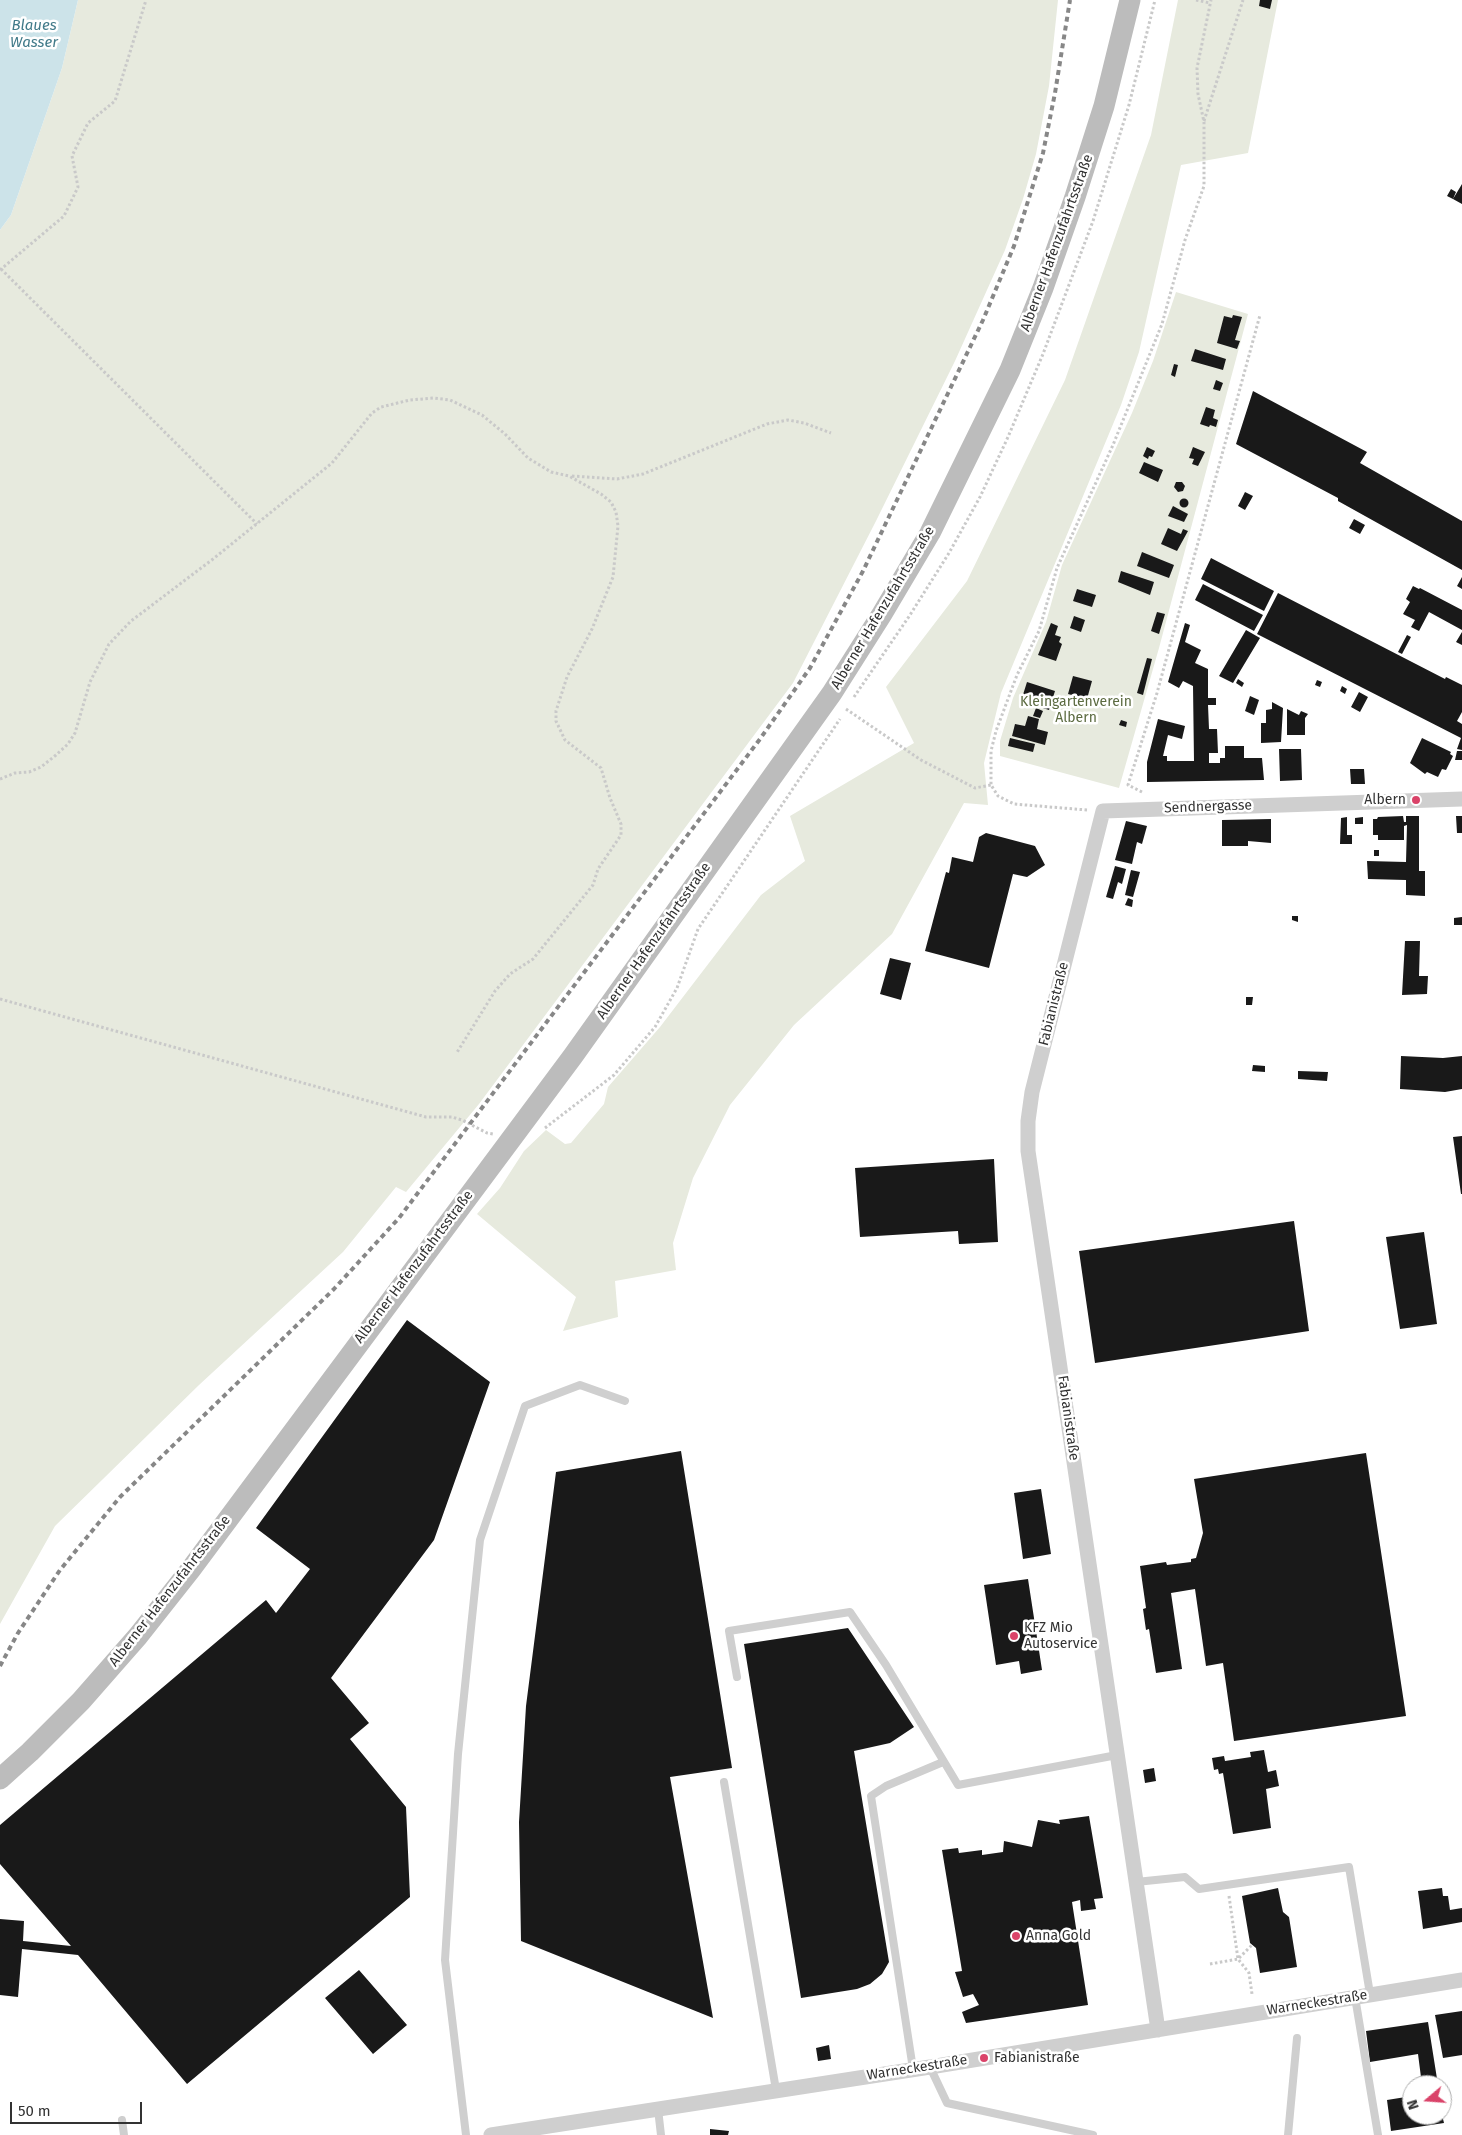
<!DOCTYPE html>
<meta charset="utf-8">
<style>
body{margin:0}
#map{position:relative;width:1462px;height:2135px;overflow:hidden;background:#fff;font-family:"Fira Sans",sans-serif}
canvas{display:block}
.north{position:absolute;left:1402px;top:2075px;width:50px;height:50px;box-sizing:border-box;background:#fff;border:1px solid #adadad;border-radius:50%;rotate:252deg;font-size:14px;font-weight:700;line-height:20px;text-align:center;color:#323232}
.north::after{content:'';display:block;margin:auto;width:18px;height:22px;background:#da4369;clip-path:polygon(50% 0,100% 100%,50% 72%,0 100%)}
.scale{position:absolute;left:10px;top:2102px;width:132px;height:22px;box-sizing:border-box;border:2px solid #323232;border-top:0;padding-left:6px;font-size:15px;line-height:18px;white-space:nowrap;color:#323232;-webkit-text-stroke:4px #fff;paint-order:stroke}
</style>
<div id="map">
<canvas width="1462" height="2135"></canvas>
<div class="north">N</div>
<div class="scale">50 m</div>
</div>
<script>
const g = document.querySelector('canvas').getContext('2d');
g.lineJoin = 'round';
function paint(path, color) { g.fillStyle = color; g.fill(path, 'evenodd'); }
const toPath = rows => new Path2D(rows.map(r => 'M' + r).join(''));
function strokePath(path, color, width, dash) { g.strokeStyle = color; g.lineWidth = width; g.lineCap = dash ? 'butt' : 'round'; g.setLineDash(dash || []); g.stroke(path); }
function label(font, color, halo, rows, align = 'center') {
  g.font = font + ' "Fira Sans",sans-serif'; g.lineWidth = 5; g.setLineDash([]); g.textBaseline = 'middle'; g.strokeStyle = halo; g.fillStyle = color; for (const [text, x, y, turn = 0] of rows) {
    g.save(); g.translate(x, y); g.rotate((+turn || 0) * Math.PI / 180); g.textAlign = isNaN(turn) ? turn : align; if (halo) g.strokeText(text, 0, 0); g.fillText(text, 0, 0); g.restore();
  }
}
paint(toPath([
 [78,0,1058,0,1049,86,1036,154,1023,199,1005,250,955,361,876,521,793,683,479,1104,406,1192,396,1187,343,1252,199,1385,55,1526,0,1624,0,230,11,215,62,68],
 [1178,0,1278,0,1248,153,1181,165,1139,352,1121,405,1001,693,984,763,988,805,964,803,892,934,794,1025,730,1105,693,1178,673,1243,676,1270,615,1281,618,1317,563,1331,576,1297,477,1214,500,1188,524,1151,546,1130,565,1144,571,1143,604,1104,608,1087,660,1027,761,895,805,861,790,816,914,743,886,687,967,581,1065,380,1151,135],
 [1176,292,1248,314,1159,648,1119,788,1000,756,1000,741,1013,698,1046,622,1062,565,1132,413,1153,361]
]), '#e7eade');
paint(toPath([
 [0,0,78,0,62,68,11,215,0,230]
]), '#cce3e9');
paint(toPath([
 [1260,0,1272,0,1270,9,1259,6],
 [1462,184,1462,204,1453,199],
 [1451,189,1456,192,1453,199,1447,196],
 [1233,315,1242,317,1235,340,1240,341,1237,349,1217,343,1224,316,1232,318],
 [1195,349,1226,359,1223,370,1191,361],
 [1174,364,1178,365,1175,377,1171,375],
 [1216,380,1223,383,1220,391,1213,389],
 [1253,391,1367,452,1360,463,1462,521,1462,570,1338,501,1338,498,1236,444],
 [1206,407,1215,410,1213,418,1218,420,1216,427,1210,425,1209,427,1200,424],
 [1147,447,1155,451,1152,457,1149,456,1148,459,1143,456],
 [1193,447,1205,452,1198,466,1192,464,1194,459,1189,458],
 [1144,462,1163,470,1158,482,1139,473],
 [1176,482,1182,482,1185,486,1183,491,1178,492,1174,487],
 [1245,492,1253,496,1245,510,1238,506],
 '1179.5 503a4.5 4.5 0 1 1 9 0a4.5 4.5 0 1 1-9 0Z',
 [1173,506,1188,514,1184,522,1168,516],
 [1354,519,1365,525,1360,534,1349,528],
 [1168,528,1181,534,1183,529,1188,531,1177,551,1161,544],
 [1142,552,1174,565,1169,578,1137,566],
 [1211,558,1274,591,1264,611,1201,579],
 [1121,571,1154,582,1150,595,1118,582],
 [1462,577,1462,589,1457,586],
 [1203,584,1263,615,1254,631,1195,600],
 [1413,586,1419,589,1420,588,1462,610,1462,630,1429,612,1419,631,1411,627,1415,620,1403,614,1410,602,1406,599],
 [1077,589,1096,595,1092,607,1073,601],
 [1278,593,1445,679,1446,677,1462,685,1462,712,1457,721,1462,724,1462,750,1457,749,1461,738,1257,634],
 [1157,612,1165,614,1159,634,1151,631],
 [1074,616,1085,620,1081,632,1070,628],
 [1051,623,1058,626,1055,635,1061,637,1059,642,1062,644,1056,661,1038,655],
 [1185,623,1190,625,1185,642,1201,650,1195,663,1208,669,1208,698,1216,698,1216,705,1208,705,1209,729,1217,729,1218,753,1209,753,1209,763,1220,763,1220,758,1225,758,1225,746,1244,746,1244,758,1262,758,1264,780,1147,782,1147,762,1158,719,1185,726,1182,739,1168,735,1163,756,1167,756,1167,761,1194,761,1193,686,1183,681,1179,688,1168,682],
 [1246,630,1260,638,1233,683,1219,676],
 [1462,632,1462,645,1456,642],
 [1407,635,1411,637,1402,654,1398,652],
 [1147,658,1152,659,1143,695,1137,693],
 [1073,676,1092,681,1087,699,1068,694],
 [1238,679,1244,683,1242,687,1236,683],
 [1317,680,1322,682,1320,687,1315,685],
 [1027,682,1055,691,1049,710,1021,701],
 [1342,686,1347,689,1345,694,1340,691],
 [1359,692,1368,697,1360,712,1351,707],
 [1250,696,1259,700,1254,715,1245,711],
 [1272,702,1283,708,1281,742,1261,743,1261,723,1266,723,1266,710,1272,709],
 [1036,708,1043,711,1040,718,1033,716],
 [1287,709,1299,715,1301,711,1308,714,1305,718,1305,735,1287,735],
 [1028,716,1039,719,1037,729,1048,732,1045,745,1012,736,1015,724,1025,726],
 [1121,720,1127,722,1126,727,1119,725],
 [1010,738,1035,744,1033,752,1008,746],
 [1422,738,1451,752,1450,754,1453,756,1446,770,1442,769,1438,777,1427,772,1425,774,1410,763],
 [1279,749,1301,749,1302,780,1280,781],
 [1457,751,1462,751,1462,760,1455,760],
 [1350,769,1364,769,1365,784,1351,784],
 [1403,816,1404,822,1406,822,1406,816,1419,816,1419,871,1425,871,1425,896,1406,895,1406,880,1368,879,1367,861,1406,862,1407,825,1404,826,1404,840,1378,840,1378,835,1373,835,1373,819,1377,819,1378,817],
 [1456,816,1462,816,1462,833,1457,833],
 [1347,817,1347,835,1352,835,1352,844,1340,844,1341,818],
 [1363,817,1363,824,1355,824,1355,818],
 [1271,819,1271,843,1248,841,1248,846,1222,846,1222,820],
 [1126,821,1147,826,1142,844,1137,842,1132,864,1115,860],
 [986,833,1035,846,1045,865,1027,877,1013,874,989,968,925,951,946,872,949,873,952,857,973,862,979,837],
 [1374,850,1379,850,1379,856,1374,856],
 [1115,866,1126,869,1122,884,1118,882,1113,899,1106,897],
 [1131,870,1140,872,1133,897,1125,895],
 [1128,898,1133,900,1132,907,1125,905],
 [1292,916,1298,916,1298,922,1292,920],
 [1462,917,1462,925,1454,925,1454,918],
 [1405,941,1420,941,1419,976,1428,976,1427,994,1402,995],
 [890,958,911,963,901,1000,880,994],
 [1246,997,1253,997,1252,1005,1246,1005],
 [1401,1056,1443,1058,1462,1056,1462,1089,1445,1092,1400,1089],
 [1253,1065,1265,1066,1265,1072,1252,1071],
 [1298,1071,1328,1072,1327,1081,1298,1079],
 [1462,1136,1462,1194,1461,1194,1453,1137],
 [994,1159,998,1242,959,1244,958,1231,860,1237,855,1168],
 [1294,1221,1309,1331,1095,1363,1079,1251],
 [1424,1232,1437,1324,1400,1329,1386,1237],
 [407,1320,490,1382,434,1540,331,1678,369,1723,350,1739,406,1807,410,1897,187,2084,78,1955,22,1949,18,1997,0,1995,0,1919,24,1921,23,1941,71,1946,0,1864,0,1825,266,1600,276,1613,310,1569,256,1528],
 [681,1451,732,1768,670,1777,713,2018,521,1941,519,1822,526,1706,556,1472],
 [1366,1453,1406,1716,1234,1741,1223,1663,1206,1666,1195,1589,1171,1593,1182,1669,1156,1673,1149,1629,1146,1630,1143,1609,1146,1608,1140,1566,1166,1562,1167,1565,1191,1562,1191,1559,1196,1558,1203,1533,1194,1479],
 [1041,1489,1051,1554,1023,1559,1014,1493],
 [1028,1579,1042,1670,1021,1674,1019,1661,996,1665,984,1585],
 [848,1628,914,1727,890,1743,854,1751,889,1962,882,1974,870,1984,857,1989,801,1998,744,1644],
 [1264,1750,1268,1772,1276,1770,1279,1786,1266,1789,1271,1828,1233,1834,1223,1773,1219,1774,1218,1769,1214,1770,1212,1758,1224,1756,1225,1761,1251,1757,1250,1752],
 [1154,1768,1156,1781,1145,1783,1143,1770],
 [1089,1816,1103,1898,1094,1899,1096,1909,1081,1911,1080,1900,1072,1902,1088,2005,966,2023,962,2012,979,2005,973,1994,963,1997,955,1972,962,1971,942,1850,958,1848,959,1853,982,1850,982,1855,1003,1852,1004,1841,1032,1847,1038,1820,1060,1824,1059,1820],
 [1278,1888,1283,1912,1289,1917,1297,1967,1260,1973,1256,1948,1250,1943,1242,1896],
 [1442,1888,1443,1896,1448,1896,1450,1910,1462,1908,1462,1922,1423,1929,1418,1891],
 [359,1970,407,2025,373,2054,325,1998],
 [1462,2011,1462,2055,1443,2058,1435,2015],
 [1428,2022,1438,2085,1422,2085,1418,2054,1370,2062,1366,2031],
 [829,2045,831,2059,818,2061,816,2048],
 [1412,2096,1412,2115,1442,2115,1444,2123,1391,2131,1387,2100],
 [710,2129,729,2131,728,2135,710,2135]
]), '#191919');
strokePath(toPath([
 [1196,0,1210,3],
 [1204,121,1243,0],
 [1,269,257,524],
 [0,270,64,216,78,187,72,156,88,123,115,101,146,0],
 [572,476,617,479,643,474,767,424,788,420,804,423,831,433],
 [854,697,910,615,949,553,980,497,1008,437,1043,354,1093,221,1129,105,1155,0],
 [846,709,921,760,975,788,991,785],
 [0,779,15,773,29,772,41,767,56,755,68,744,75,733,90,682,109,644,131,621,213,559,332,463,372,413,381,407,410,400,434,398,450,400,482,415,505,434,528,458,551,472,569,476,601,494,611,502,616,512,618,526,613,577,592,629,567,677,556,711,556,721,565,740,601,768,610,798,621,824,621,835,598,869,593,885,533,959,510,974,495,991,456,1054],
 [1142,792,1128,785,1157,693,1260,315],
 [1087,810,1014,804,998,796,991,785,991,751,996,731,1017,675,1039,631,1057,568,1113,445,1162,324,1185,240,1204,186,1204,122,1198,94,1197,68,1211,0],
 [0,999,426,1117,452,1117,462,1120,487,1133,493,1134],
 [545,1128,614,1075,655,1027,677,988,698,929,840,719],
 [1229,1896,1238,1959,1249,1973,1252,1994],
 [1210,1964,1238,1959,1252,1945]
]), '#c9c9c9', 3, [2.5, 2.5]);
strokePath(toPath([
 [737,1677,729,1631,850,1612,886,1665,958,1785,1117,1755],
 [724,1782,776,2090],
 [1136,1882,1185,1877,1199,1889,1349,1867,1370,1994],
 [1355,1997,1378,2135],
 [930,2067,947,2103,1093,2135],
 [913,2069,871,1796,886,1786,943,1762],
 [658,2109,661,2135],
 [122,2120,124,2135],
 [466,2135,445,1960,458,1754,480,1540,525,1406,580,1385,625,1401],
 [1288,2135,1297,2038]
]), '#cfcfcf', 8);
strokePath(toPath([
 [1158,2030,1028,1151,1028,1121,1032,1092,1103,811,1462,799],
 [491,2135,930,2067,1462,1980]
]), '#cfcfcf', 15);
strokePath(toPath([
 [0,1779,30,1752,81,1701,138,1636,191,1569,573,1056,832,693,882,614,930,533,1010,370,1043,288,1075,197,1104,106,1130,0]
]), '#bcbcbc', 21);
strokePath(toPath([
 [0,1666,18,1633,60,1570,120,1497,334,1289,399,1218,760,739,810,668,863,571,983,320,1014,246,1043,153,1055,93,1070,0]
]), '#878787', 4, [5, 4]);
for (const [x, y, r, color] of [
 [1416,800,5,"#da4369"],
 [1014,1636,5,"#da4369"],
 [1016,1936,5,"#da4369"],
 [984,2058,5,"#da4369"]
]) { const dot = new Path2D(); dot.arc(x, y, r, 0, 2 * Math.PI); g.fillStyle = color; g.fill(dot); strokePath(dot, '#fff', 2); }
label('14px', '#323232', '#fff', [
 ["Alberner Hafenzufahrtsstraße",1057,243,-70],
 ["Alberner Hafenzufahrtsstraße",883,608,-59],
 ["Sendnergasse",1208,807,-2],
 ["Alberner Hafenzufahrtsstraße",654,941,-55],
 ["Fabianistraße",1054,1004,-76],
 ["Alberner Hafenzufahrtsstraße",414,1267,-53],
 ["Fabianistraße",1068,1418,82],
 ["Alberner Hafenzufahrtsstraße",170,1591,-52],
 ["Warneckestraße",1317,2003,-9],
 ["Warneckestraße",917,2068,-9]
]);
label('14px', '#5c6b41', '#fff', [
 ["Kleingartenverein",1076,702],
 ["Albern",1076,718]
]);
label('14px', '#323232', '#fff', [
 ["Albern",1406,800,"right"],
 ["KFZ Mio",1024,1628],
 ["Autoservice",1024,1644],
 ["Anna Gold",1026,1936],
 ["Fabianistraße",994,2058]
], 'left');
label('italic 15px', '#417a89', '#fff', [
 ["Blaues",34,26],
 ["Wasser",34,43]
]);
</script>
